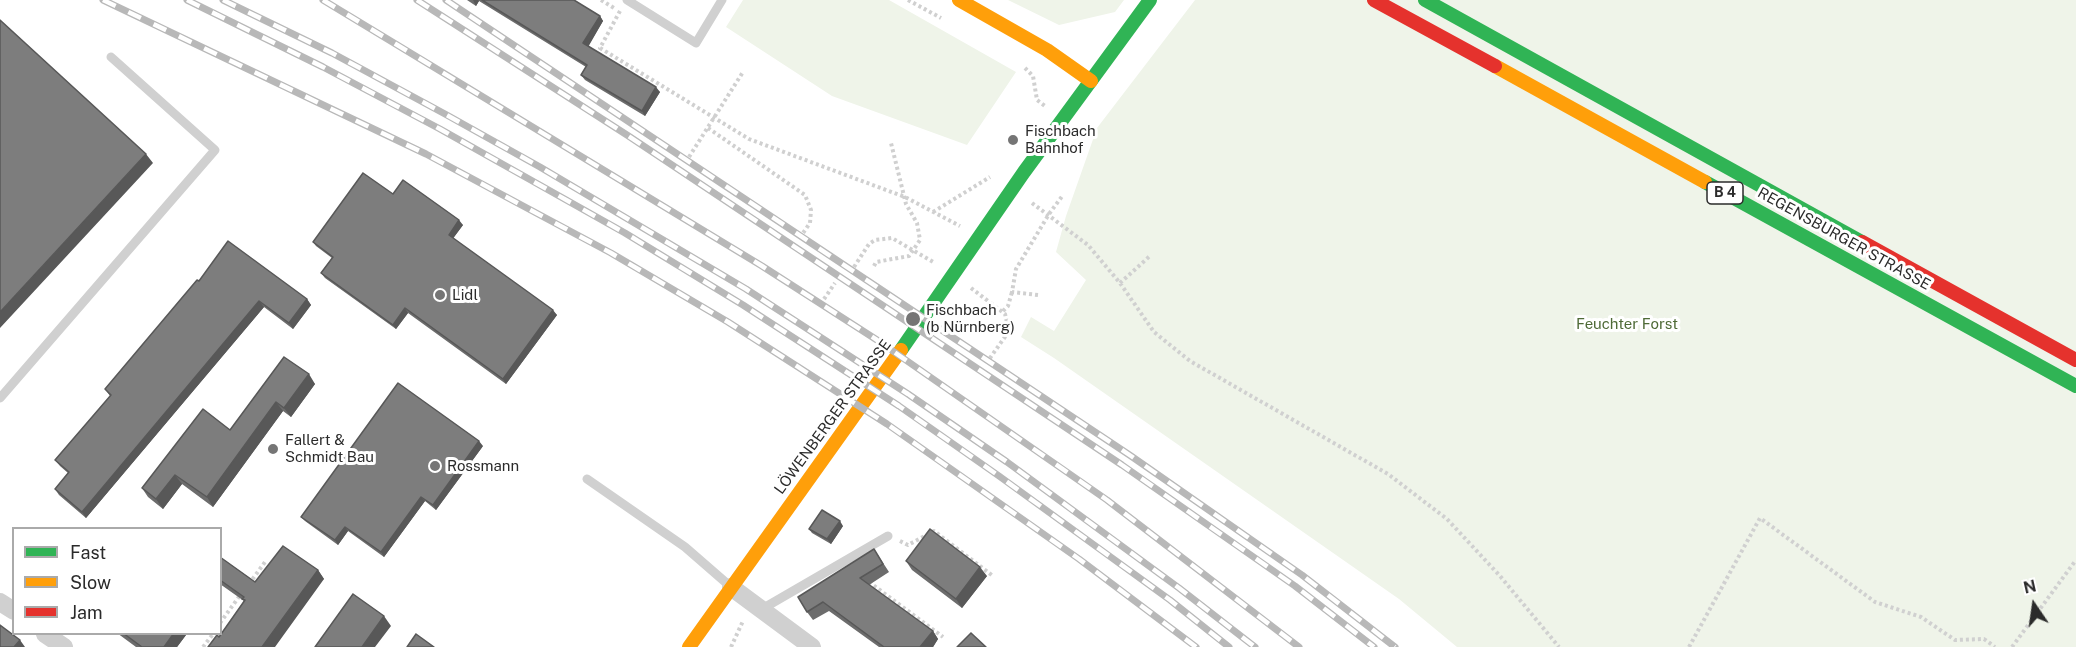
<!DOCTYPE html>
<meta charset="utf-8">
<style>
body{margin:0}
#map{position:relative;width:2076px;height:647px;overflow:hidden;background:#fff;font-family:"Public Sans",sans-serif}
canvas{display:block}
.legend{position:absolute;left:12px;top:527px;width:210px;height:108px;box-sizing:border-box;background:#fff;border:2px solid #aaa;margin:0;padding:8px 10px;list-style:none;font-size:18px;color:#2b2b2b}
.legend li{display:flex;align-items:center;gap:12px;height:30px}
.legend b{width:30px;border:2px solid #aaa}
.north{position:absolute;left:2004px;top:575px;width:60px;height:60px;-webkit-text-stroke:4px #fff;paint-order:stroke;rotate:347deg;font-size:16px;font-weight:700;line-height:24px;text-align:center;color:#2b2b2b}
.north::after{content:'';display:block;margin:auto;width:21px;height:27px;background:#2b2b2b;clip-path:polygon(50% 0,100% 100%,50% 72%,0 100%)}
</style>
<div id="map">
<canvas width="2076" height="647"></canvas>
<ul class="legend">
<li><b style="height:8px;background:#30b455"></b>Fast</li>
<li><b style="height:8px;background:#ff9f0a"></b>Slow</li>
<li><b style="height:8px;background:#e5322d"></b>Jam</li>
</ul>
<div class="north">N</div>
</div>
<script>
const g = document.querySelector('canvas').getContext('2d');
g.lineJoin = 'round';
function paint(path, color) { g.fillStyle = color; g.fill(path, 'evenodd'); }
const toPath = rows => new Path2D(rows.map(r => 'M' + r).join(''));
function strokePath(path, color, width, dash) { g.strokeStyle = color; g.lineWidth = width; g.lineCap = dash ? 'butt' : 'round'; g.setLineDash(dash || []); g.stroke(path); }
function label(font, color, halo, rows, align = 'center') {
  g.font = font + ' "Public Sans",sans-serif'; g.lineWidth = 6; g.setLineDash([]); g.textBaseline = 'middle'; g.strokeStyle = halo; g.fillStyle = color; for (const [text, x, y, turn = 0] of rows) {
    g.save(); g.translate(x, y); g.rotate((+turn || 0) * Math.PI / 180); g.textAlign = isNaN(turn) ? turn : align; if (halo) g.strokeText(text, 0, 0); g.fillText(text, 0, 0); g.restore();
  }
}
paint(toPath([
 [743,0,889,0,1016,72,967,145,832,96,726,27],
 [1008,0,1124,0,1115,12,1059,25],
 [1195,0,2076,0,2076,647,1457,647,1399,599,1054,358,1021,337,1031,317,1054,331,1086,280,1056,252,1066,216,1097,128]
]), '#eff4e9');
strokePath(toPath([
 [601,0,614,8],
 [908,0,941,18],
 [620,11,600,48,749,139,905,197,960,226],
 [1025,68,1033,76,1037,100,1045,106],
 [708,128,805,195,811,210,810,223,803,233],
 [689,157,743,72],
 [1032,203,1088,245,1120,283,1154,332,1190,361,1388,474,1447,519,1500,576,1559,647],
 [933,212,990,177],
 [874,266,876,262,909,256,920,240,917,223,906,204,891,143],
 [854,267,869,244,875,240,892,238,935,263],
 [1120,283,1151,255],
 [971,288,1005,314,1008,327,1007,334,990,358],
 [1038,295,1012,292,1016,269,1049,214,1063,195],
 [824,299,835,283],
 [1003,311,1008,306,1012,292],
 [900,541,908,545,934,531,993,576],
 [869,582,943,637],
 [249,584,265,562],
 [220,623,241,594],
 [203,647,213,634],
 [731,647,743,621],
 [1689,647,1760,518,1875,602,1921,617,1955,640,1984,639,1995,647],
 [2012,647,2076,560]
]), '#d0d0d0', 4, [3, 3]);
strokePath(toPath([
 [627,0,696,43,722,0],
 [0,398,215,150,111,57],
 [587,479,685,547,731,587],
 [762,609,888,536]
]), '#d0d0d0', 9);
strokePath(toPath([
 [731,587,812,647],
 [0,602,14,611],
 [45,634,64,647]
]), '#d0d0d0', 18);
strokePath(toPath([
 [1425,0,1862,242],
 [1705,182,2076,386],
 [901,350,1024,172,1150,0]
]), '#30b455', 14);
strokePath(toPath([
 [959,0,1047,50,1091,81],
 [1495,66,1705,182],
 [689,647,901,350]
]), '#ff9f0a', 14);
strokePath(toPath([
 [1374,0,1495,66],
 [1862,242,2076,360]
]), '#e5322d', 14);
const rail = toPath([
 [103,0,426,154,611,253,728,322,887,424,1079,559,1196,647],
 [187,0,323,67,440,129,625,233,743,305,899,406,999,476,1170,600,1229,647],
 [223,0,332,53,445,114,540,167,746,289,908,394,1007,462,1179,588,1255,647],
 [323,0,762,266,877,340,1107,500,1299,647],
 [417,0,627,135,1122,465,1295,586,1374,647],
 [446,0,1131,456,1302,575,1395,647]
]);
strokePath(rail, '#b8b8b8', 7);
strokePath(rail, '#fff', 4.5, [14]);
paint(toPath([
 [467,0,574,0,600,16,603,21,588,46,660,92,645,116,585,80,581,75,586,67,479,1,476,6],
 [393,194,463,225,453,238,557,315,506,384,408,313,396,329,325,278,321,273,332,258,316,246,313,242],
 [199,281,307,299,311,305,293,329,264,307,86,518,59,495,55,489,68,473,60,466,55,460,110,396,105,389],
 [284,357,315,384,291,417,283,411,213,507,182,484,163,509,148,497,142,488,230,430],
 [483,446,436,510,425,501,384,557,348,531,338,545,305,521,301,517],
 [843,526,831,544,812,533,809,529],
 [874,549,889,572,869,585,933,631,938,639,933,647,879,647,829,611,813,620,807,612],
 [220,557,255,582,318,570,324,579,219,637,244,601,220,584],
 [906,561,987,576,962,608,912,570],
 [117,633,184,633,186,635,177,647,136,647]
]), '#6c6c6c');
paint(toPath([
 [473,0,478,0,479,1,476,6],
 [600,16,603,21,587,49,583,43],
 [656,87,660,92,645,116,642,111],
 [146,154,153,163,0,328,0,312],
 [459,220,463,225,452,240,449,235],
 [307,299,311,305,293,329,289,323],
 [259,301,264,307,86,518,82,512],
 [405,308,408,313,396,329,393,325],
 [553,310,557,315,506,384,503,379],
 [309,374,315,384,291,417,284,408],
 [276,402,283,411,213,507,207,497],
 [479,441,483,446,436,510,433,505],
 [175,475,182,484,163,509,156,499],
 [421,497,425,501,384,557,381,552],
 [840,521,843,526,831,544,827,539],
 [345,527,348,531,338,545,335,540],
 [980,567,987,576,962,608,956,599],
 [318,570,324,579,275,647,262,647],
 [384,616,391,626,375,647,362,647],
 [933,631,938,639,933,647,920,647],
 [174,633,184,633,186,635,177,647,164,647],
 [20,640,25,647,14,647]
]), '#585858');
const building = toPath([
 [482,0,574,0,600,16,583,43,656,87,642,111,581,75,587,65,482,0],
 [0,20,146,154,0,312,0,20],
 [363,173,393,194,403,180,459,220,449,235,553,310,503,379,405,308,393,325,321,273,333,257,313,242,363,173],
 [228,241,307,299,289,323,259,301,82,512,55,489,69,472,55,460,111,395,105,389,197,280,199,281,228,241],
 [284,357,309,374,284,408,276,402,207,497,175,475,156,499,142,488,203,409,230,430,284,357],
 [398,383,479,441,433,505,421,497,381,552,345,527,335,540,301,517,398,383],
 [822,510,840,521,827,539,809,529,822,510],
 [930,529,980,567,956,599,906,561,930,529],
 [283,546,318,570,262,647,208,647,217,635,219,637,245,600,242,599,244,597,220,580,220,557,255,582,283,546],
 [874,549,883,564,860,578,933,631,920,647,884,647,823,602,807,612,798,597,874,549],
 [353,594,384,616,362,647,315,647,353,594],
 [0,625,20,640,14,647,0,647,0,625],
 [123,633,174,633,164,647,142,647,123,633],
 [971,633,986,647,957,647,971,633],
 [416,634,434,647,407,647,416,634]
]);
paint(building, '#7d7d7d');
strokePath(building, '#585858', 1.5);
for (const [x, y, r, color] of [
 [1013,140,6,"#757575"],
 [440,295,6,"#757575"],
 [913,319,8,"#757575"],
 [273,449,6,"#757575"],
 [435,466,6,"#757575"]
]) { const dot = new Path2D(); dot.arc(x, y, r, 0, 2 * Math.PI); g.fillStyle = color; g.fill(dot); strokePath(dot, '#fff', 2); }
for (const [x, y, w] of [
 [1725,193,36]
]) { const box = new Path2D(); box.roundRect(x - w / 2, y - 11, w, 22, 4.5); g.fillStyle = '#fff'; g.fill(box); strokePath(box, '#2b2b2b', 1.5); }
label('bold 14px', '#2b2b2b', null, [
 ["B 4",1725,193]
]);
label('15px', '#2b2b2b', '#fff', [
 ["Fischbach",1025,131],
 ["Bahnhof",1025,148],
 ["Lidl",452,295],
 ["Fischbach",926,310],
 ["(b Nürnberg)",926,327],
 ["Fallert &",285,440],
 ["Schmidt Bau",285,457],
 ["Rossmann",447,466]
], 'left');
label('15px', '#2b2b2b', '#fff', [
 ["REGENSBURGER STRASSE",1844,239,29],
 ["LÖWENBERGER STRASSE",833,417,-54]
]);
label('15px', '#4e6a36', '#fff', [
 ["Feuchter Forst",1627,324]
]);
</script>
